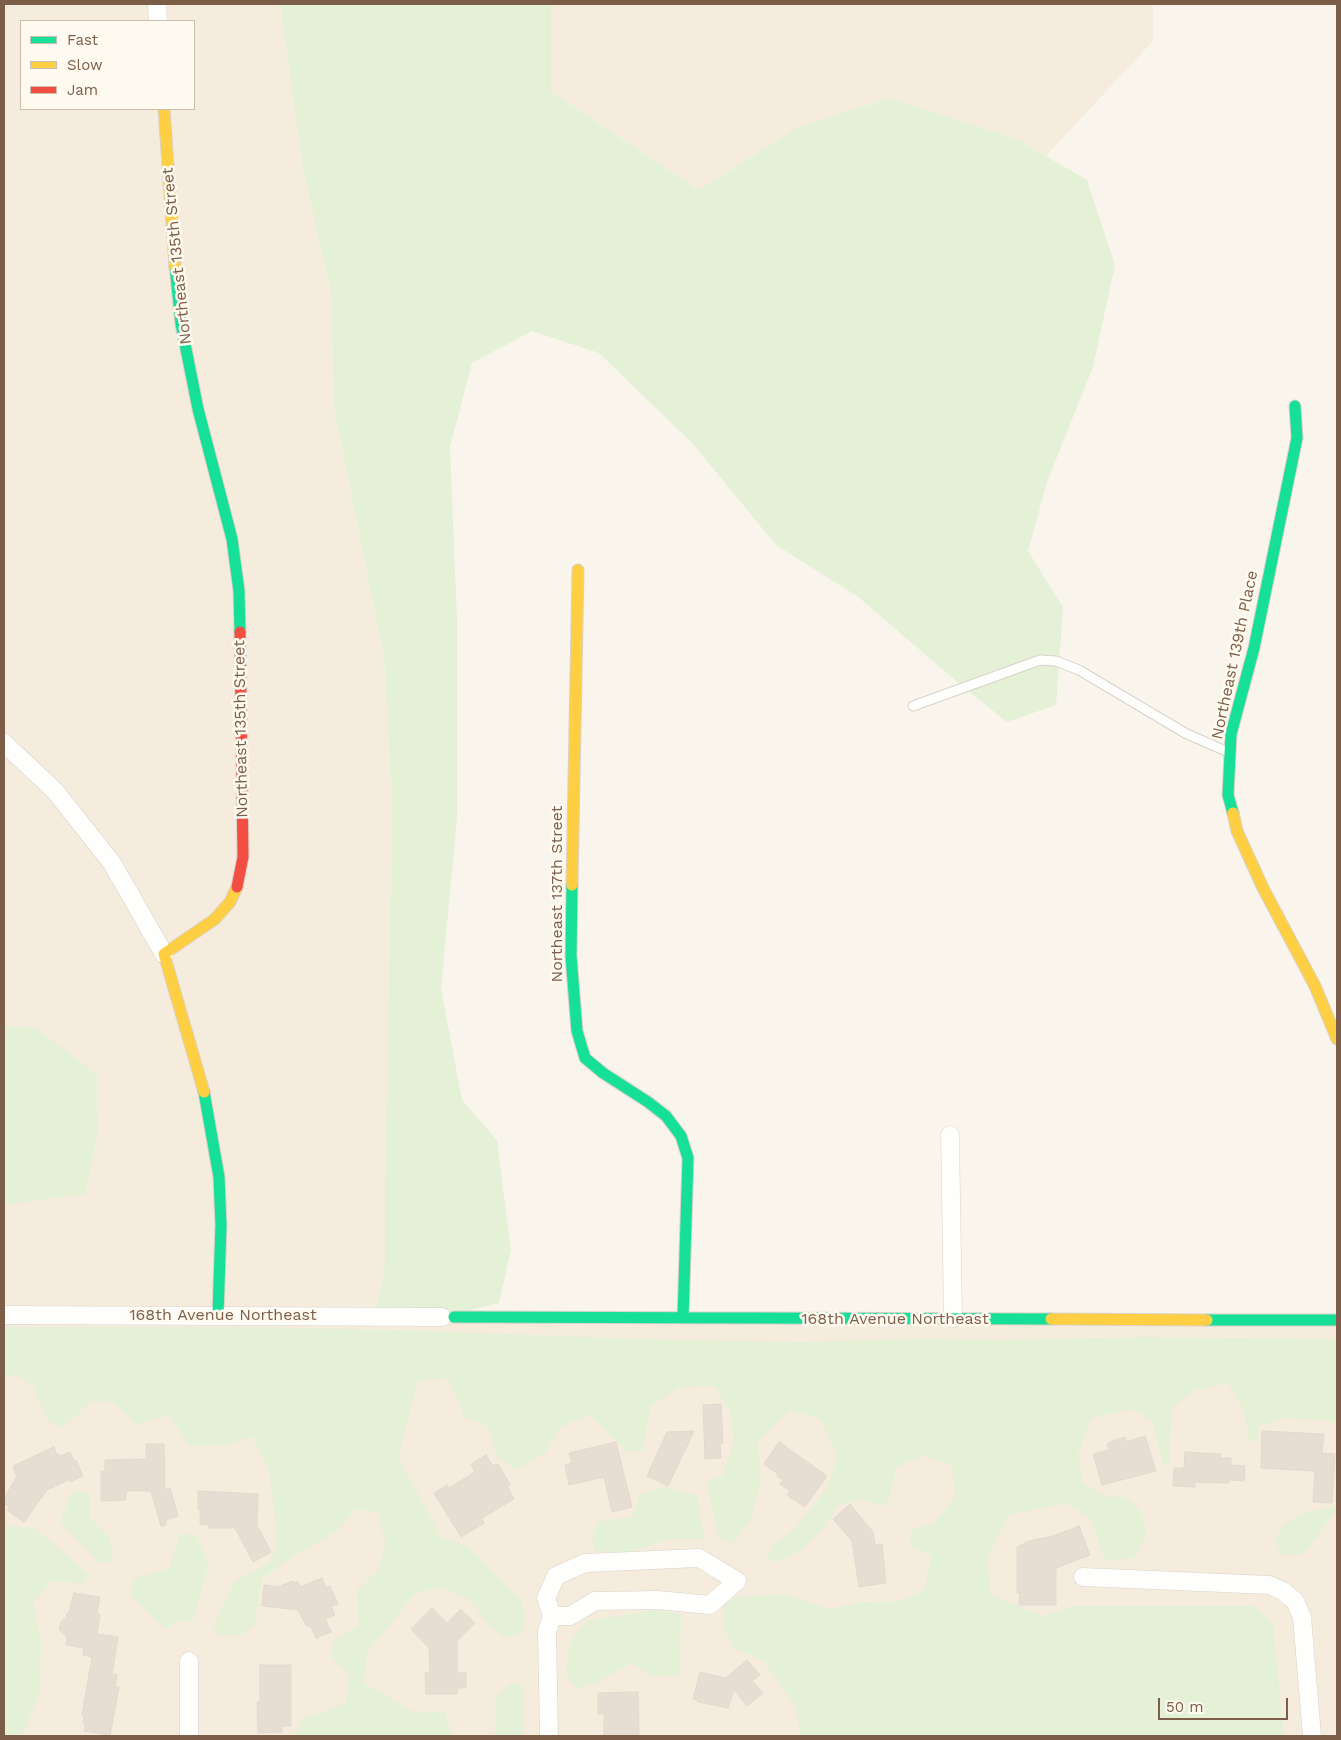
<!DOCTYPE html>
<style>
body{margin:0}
#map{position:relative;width:1341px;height:1740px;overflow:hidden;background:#f9f5ed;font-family:"Work Sans",sans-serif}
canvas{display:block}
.frame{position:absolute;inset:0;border:5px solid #7c5e48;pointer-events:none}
.legend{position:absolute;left:20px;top:20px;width:175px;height:90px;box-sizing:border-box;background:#fffaf0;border:1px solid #cbbcad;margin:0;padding:6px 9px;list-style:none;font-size:15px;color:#7c5e48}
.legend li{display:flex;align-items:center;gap:10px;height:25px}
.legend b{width:25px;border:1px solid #cbbcad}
.scale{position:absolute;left:1158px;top:1698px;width:130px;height:22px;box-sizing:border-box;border:2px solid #7c5e48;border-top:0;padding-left:6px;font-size:15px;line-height:18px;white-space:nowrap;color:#7c5e48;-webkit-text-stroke:4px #fffaf0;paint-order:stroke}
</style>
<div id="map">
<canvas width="1341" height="1740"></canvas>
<div class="frame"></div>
<ul class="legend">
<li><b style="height:6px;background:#16e098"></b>Fast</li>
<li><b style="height:6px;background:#ffcf43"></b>Slow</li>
<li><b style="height:6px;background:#f24e42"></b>Jam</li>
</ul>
<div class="scale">50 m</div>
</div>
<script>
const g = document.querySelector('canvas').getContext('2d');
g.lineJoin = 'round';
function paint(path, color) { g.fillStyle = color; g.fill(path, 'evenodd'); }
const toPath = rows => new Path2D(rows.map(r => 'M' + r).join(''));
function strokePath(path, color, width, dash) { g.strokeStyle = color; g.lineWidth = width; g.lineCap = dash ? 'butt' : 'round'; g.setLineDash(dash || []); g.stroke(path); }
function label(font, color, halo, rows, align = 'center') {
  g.font = font + ' "Work Sans",sans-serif'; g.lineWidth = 5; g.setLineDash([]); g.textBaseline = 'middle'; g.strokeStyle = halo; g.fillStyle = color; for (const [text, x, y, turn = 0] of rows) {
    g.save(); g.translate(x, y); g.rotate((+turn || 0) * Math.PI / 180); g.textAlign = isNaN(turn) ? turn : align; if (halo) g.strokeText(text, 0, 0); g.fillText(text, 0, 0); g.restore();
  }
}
paint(toPath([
 [4,4,280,4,303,168,331,293,334,409,384,659,392,805,385,1181,385,1266,374,1315,1337,1323,1337,1736,4,1736,4,1203,86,1194,98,1130,97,1074,36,1028,4,1026],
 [21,21,194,21,194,109,21,109],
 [551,4,1153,4,1153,41,1046,156,1017,139,890,98,798,127,699,190,551,91]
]), '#f6ecdd');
paint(toPath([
 [280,4,551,4,551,91,699,190,798,127,890,98,1017,139,1087,180,1115,265,1093,367,1047,482,1028,551,1063,607,1056,705,1007,722,956,681,857,596,776,545,693,444,599,353,532,331,472,363,450,447,457,619,457,819,441,988,462,1100,497,1140,511,1250,499,1303,442,1317,374,1315,385,1266,385,1181,392,805,384,659,334,409,331,293,303,169],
 [4,1026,36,1028,97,1074,98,1130,86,1194,10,1204,4,1203],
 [4,1327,246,1327,396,1330,668,1340,801,1342,922,1339,1004,1340,1143,1337,1337,1339,1337,1425,1328,1420,1285,1418,1259,1426,1257,1442,1250,1441,1243,1410,1228,1383,1192,1391,1172,1408,1169,1465,1163,1466,1153,1422,1132,1409,1091,1418,1078,1454,1084,1484,1105,1496,1128,1498,1143,1515,1146,1536,1135,1558,1105,1561,1091,1519,1065,1503,1009,1515,987,1559,991,1595,1043,1616,1072,1606,1255,1606,1273,1624,1284,1736,801,1736,795,1706,764,1662,734,1648,723,1629,724,1603,743,1596,785,1595,830,1609,864,1602,902,1601,925,1589,931,1556,910,1546,911,1529,934,1524,955,1496,952,1465,923,1456,897,1467,887,1506,858,1499,838,1505,824,1528,800,1551,776,1563,767,1558,772,1546,794,1530,828,1486,837,1455,820,1418,789,1411,758,1441,761,1481,751,1519,733,1544,718,1538,707,1481,723,1475,734,1442,730,1411,714,1386,680,1387,650,1407,643,1451,626,1451,590,1415,559,1428,546,1452,516,1470,498,1457,487,1426,464,1417,448,1378,418,1381,398,1457,442,1538,468,1546,521,1600,526,1615,523,1632,506,1638,489,1625,470,1600,442,1587,415,1594,367,1653,364,1683,416,1713,445,1711,452,1736,294,1736,304,1717,326,1712,346,1702,349,1675,332,1658,333,1640,359,1626,357,1590,378,1570,386,1544,378,1513,357,1509,336,1532,292,1557,263,1578,254,1625,243,1634,220,1636,213,1627,234,1582,270,1562,276,1549,275,1516,269,1471,253,1437,223,1445,189,1446,169,1414,137,1425,113,1402,91,1401,64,1427,49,1422,33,1386,14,1374,4,1379],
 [663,1487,697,1495,704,1539,671,1539,629,1552,595,1551,592,1535,599,1521,633,1517,639,1495],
 [72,1491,90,1492,90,1518,110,1538,113,1562,100,1563,60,1522],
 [1337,1506,1337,1509,1304,1554,1282,1555,1274,1540,1284,1525,1301,1513],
 [4,1521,9,1526,35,1528,90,1575,84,1584,53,1581,33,1603,41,1641,40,1695,21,1736,4,1736],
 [181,1533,197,1536,209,1564,193,1621,179,1621,165,1629,130,1595,133,1579,169,1568],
 [655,1610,681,1614,680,1675,651,1676,632,1663,598,1682,577,1689,566,1675,569,1643,587,1621],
 [513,1682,524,1686,524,1736,490,1736,496,1732,496,1697]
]), '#e4f1d6');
const building = toPath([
 [721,1404,723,1443,720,1443,721,1458,705,1459,703,1405,721,1404],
 [694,1431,668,1486,647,1476,667,1432,694,1431],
 [1262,1431,1324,1434,1322,1453,1335,1454,1332,1503,1313,1502,1315,1471,1261,1468,1262,1431],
 [1145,1436,1156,1471,1102,1485,1093,1454,1109,1450,1107,1444,1112,1441,1125,1437,1126,1442,1145,1436],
 [616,1442,632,1507,612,1512,604,1477,569,1485,565,1465,572,1463,569,1453,616,1442],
 [779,1442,827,1476,805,1507,787,1495,790,1491,780,1484,783,1480,777,1476,778,1474,764,1464,779,1442],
 [146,1444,164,1444,165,1490,170,1488,178,1516,166,1520,166,1525,161,1526,151,1491,126,1491,126,1500,101,1501,101,1471,105,1471,105,1460,146,1459,146,1444],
 [54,1447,57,1455,59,1454,60,1456,70,1452,74,1461,76,1460,83,1476,70,1482,70,1479,47,1490,24,1522,7,1510,10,1507,4,1503,4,1499,17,1476,13,1466,54,1447],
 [1185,1452,1221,1454,1220,1458,1231,1458,1231,1465,1245,1466,1244,1481,1229,1480,1229,1483,1214,1483,1195,1482,1195,1487,1173,1486,1174,1468,1184,1468,1185,1452],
 [486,1455,493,1466,498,1464,510,1484,507,1486,514,1499,482,1518,484,1523,461,1537,434,1493,447,1485,449,1488,475,1472,471,1464,486,1455],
 [198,1491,258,1494,257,1525,271,1552,253,1562,235,1528,209,1528,209,1525,200,1524,200,1509,198,1510,198,1491],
 [850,1504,873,1532,875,1545,882,1544,886,1583,859,1587,852,1541,833,1519,850,1504],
 [1079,1526,1090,1555,1056,1568,1056,1605,1019,1605,1020,1593,1017,1593,1017,1547,1029,1541,1053,1536,1079,1526],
 [322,1578,326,1588,330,1586,338,1604,331,1606,335,1615,325,1619,331,1632,316,1638,311,1627,306,1625,298,1610,262,1606,264,1585,278,1587,293,1581,294,1583,298,1581,300,1587,322,1578],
 [74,1593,100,1597,97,1613,100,1614,97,1634,118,1637,112,1674,117,1675,115,1687,119,1687,110,1735,84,1731,85,1722,83,1722,84,1716,82,1715,92,1657,83,1655,84,1648,66,1645,67,1638,59,1629,61,1622,66,1618,67,1614,69,1612,74,1593],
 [432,1608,447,1623,461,1609,475,1623,457,1641,457,1673,466,1673,466,1688,457,1688,457,1694,426,1694,425,1673,430,1673,429,1648,411,1629,432,1608],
 [747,1660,760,1675,752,1681,763,1693,747,1706,734,1690,728,1708,698,1702,698,1700,693,1699,700,1672,726,1678,747,1660],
 [260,1665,291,1665,291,1726,282,1726,282,1732,258,1733,257,1702,260,1702,260,1665],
 [638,1692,639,1736,604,1736,604,1714,598,1714,598,1693,638,1692]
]);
paint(building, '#e6ded3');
strokePath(building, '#e3d9ce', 1);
const lane = toPath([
 [913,706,1040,660,1056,661,1079,670,1185,733,1228,752]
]);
const street = toPath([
 [157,4,158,21],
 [4,743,55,791,112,863,164,954],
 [950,1135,953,1318],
 [4,1315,442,1317],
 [1083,1577,1269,1585,1283,1591,1295,1601,1302,1617,1312,1736],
 [189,1661,189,1736],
 [549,1736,547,1632,552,1616,546,1598,556,1576,585,1563,699,1558,737,1581,710,1605,658,1600,595,1601,570,1616,552,1616]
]);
const fast = toPath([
 [175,266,181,324,198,409,232,539,239,591,240,632],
 [1233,813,1228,795,1231,734,1254,648,1297,438,1295,406],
 [572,885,571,956,577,1031,585,1058,603,1073,648,1102,666,1116,681,1136,688,1158,683,1318],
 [204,1092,219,1177,221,1225,218,1315],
 [454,1317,1051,1319],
 [1207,1320,1337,1320]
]);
const slow = toPath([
 [164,109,175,266],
 [1233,813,1237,831,1263,888,1315,986,1337,1039],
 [572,885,578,570],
 [204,1092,164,954,215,919,230,902,237,887],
 [1051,1319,1207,1320]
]);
const jam = toPath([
 [237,887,243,857,240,632]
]);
strokePath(lane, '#d9d2cb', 11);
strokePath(street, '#d9d2cb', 19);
strokePath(fast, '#d9d2c8', 13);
strokePath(slow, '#d9d2c8', 13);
strokePath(jam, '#d9d2c8', 13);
strokePath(lane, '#fefefc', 9);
strokePath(street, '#fefefc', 18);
strokePath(fast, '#16e098', 11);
strokePath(slow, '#ffcf43', 11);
strokePath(jam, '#f24e42', 11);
label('16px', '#7c5e48', '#fffaf0', [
 ["Northeast 135th Street",177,256,-96],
 ["Northeast 139th Place",1235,655,-78],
 ["Northeast 135th Street",241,729,-91],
 ["Northeast 137th Street",557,894,-90],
 ["168th Avenue Northeast",223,1315],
 ["168th Avenue Northeast",895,1319]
]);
</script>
